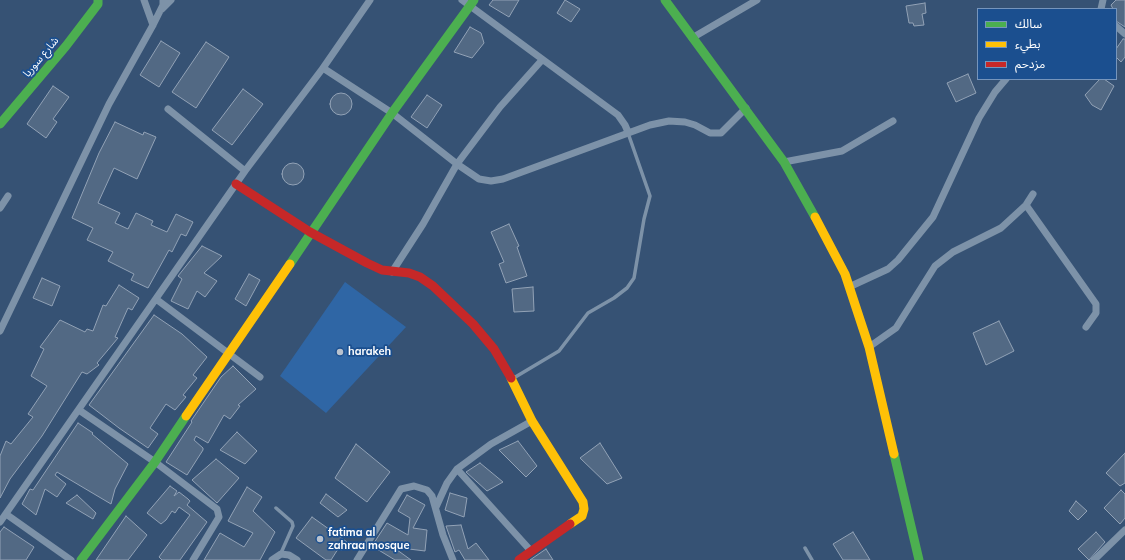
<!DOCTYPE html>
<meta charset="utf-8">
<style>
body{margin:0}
#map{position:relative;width:1125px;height:560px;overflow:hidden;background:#365274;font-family:Mulish,"Noto Sans Arabic",sans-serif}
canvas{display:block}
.legend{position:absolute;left:977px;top:8px;width:140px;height:72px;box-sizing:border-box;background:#1b4f8f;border:1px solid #7695bc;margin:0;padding:5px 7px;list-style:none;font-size:12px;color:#fff}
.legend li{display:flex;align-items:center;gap:8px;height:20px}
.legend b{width:20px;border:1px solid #7695bc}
</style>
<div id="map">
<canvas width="1125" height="560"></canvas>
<ul class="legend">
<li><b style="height:5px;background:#4caf50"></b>سالك</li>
<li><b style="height:5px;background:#ffc107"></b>بطيء</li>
<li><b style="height:5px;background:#c62828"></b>مزدحم</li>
</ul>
</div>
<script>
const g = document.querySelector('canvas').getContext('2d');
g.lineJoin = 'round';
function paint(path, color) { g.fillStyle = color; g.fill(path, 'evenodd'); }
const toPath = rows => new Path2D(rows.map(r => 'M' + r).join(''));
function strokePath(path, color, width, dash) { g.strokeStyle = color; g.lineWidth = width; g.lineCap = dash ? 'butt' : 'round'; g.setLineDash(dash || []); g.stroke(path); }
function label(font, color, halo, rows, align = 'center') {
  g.font = font + ' Mulish,"Noto Sans Arabic",sans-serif'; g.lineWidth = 3.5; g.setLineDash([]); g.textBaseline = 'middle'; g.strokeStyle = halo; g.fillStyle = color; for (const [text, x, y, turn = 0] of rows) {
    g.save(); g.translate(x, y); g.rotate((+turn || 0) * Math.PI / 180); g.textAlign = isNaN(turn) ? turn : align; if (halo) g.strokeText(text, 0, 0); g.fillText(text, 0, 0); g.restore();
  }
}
paint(toPath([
 [345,282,406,327,326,413,280,376]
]), '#2f66a5');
const building = toPath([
 [493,0,519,0,509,17,489,5,493,0],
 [565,0,580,9,571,22,557,13,565,0],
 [1116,0,1125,0,1125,27,1116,21,1116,9,1113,9,1111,5,1116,0],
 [925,3,926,13,922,14,924,25,914,26,913,23,909,23,906,6,925,3],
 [470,27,481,33,484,43,472,58,454,52,470,27],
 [1123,39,1125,39,1125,57,1121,62,1116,57,1116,49,1123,39],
 [161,41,180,53,159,87,140,75,161,41],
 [206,42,229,57,196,108,172,92,206,42],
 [968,74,976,93,956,102,947,83,968,74],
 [1100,79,1104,79,1114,86,1101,110,1092,105,1085,95,1100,79],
 [53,86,69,97,53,119,57,122,46,138,27,124,53,86],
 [243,89,263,104,232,145,212,130,243,89],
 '330 104a11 11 0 1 1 22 0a11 11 0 1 1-22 0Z',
 [427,95,442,105,427,128,411,117,427,95],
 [115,122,143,135,144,132,156,137,137,179,114,168,98,203,120,213,115,223,128,229,136,213,153,221,151,225,167,232,176,214,193,222,186,236,181,234,172,252,169,250,148,288,131,280,134,274,108,261,113,252,87,240,93,228,72,218,99,153,115,122],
 '282 174a11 11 0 1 1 22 0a11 11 0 1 1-22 0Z',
 [509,224,519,246,517,247,527,276,506,283,499,264,504,262,491,232,509,224],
 [202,246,222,256,204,273,217,281,205,297,197,291,188,309,171,301,182,279,178,276,202,246],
 [249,274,260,280,246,306,235,299,249,274],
 [42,278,60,286,52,306,33,298,42,278],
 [119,285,139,298,132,310,128,308,115,337,118,338,97,363,99,365,87,374,82,372,42,436,10,479,0,498,0,456,6,441,11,444,33,417,28,414,47,386,31,376,44,349,40,347,60,320,85,332,87,329,93,331,103,305,106,306,119,285],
 [533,287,534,311,514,312,512,289,533,287],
 [154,315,182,334,207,357,193,375,197,378,183,395,186,397,175,410,166,404,150,428,158,434,148,448,119,428,89,405,154,315],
 [999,321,1014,351,986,365,973,333,999,321],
 [233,366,256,389,238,405,240,406,230,419,224,415,208,443,196,436,194,440,203,448,203,450,187,475,166,462,192,422,191,421,221,377,233,366],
 [78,423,93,433,92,434,128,464,115,489,111,504,57,472,55,475,66,484,57,497,45,489,36,515,22,504,30,489,33,490,78,423],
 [237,432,257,451,245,464,220,450,237,432],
 [518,441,537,466,526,477,499,450,518,441],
 [600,443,622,478,607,484,580,458,600,443],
 [356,444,390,472,367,502,335,478,356,444],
 [1125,453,1125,483,1120,486,1106,473,1125,453],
 [216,459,239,478,217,503,192,480,216,459],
 [480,463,503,482,487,491,466,472,480,463],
 [170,486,177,491,174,496,179,492,188,499,190,501,187,505,207,522,180,560,162,560,159,557,190,515,179,507,175,513,172,511,166,520,161,524,147,513,170,486],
 [247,487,262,497,253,511,275,532,260,560,204,560,220,533,244,547,253,533,228,521,247,487],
 [1121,490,1125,494,1125,518,1120,524,1104,508,1121,490],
 [450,493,467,498,464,517,445,510,450,493],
 [326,494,347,510,338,517,320,503,326,494],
 [77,495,96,513,93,519,66,503,77,495],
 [407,495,425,505,413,528,427,530,425,551,393,547,411,560,395,560,372,546,387,523,408,535,410,518,398,511,407,495],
 [1076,501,1087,511,1078,520,1069,511,1076,501],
 [126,516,147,535,128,560,96,560,126,516],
 [312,517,347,542,342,550,338,549,331,560,326,560,296,538,312,517],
 [461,525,468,549,476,543,489,560,465,560,459,550,455,552,446,526,461,525],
 [4,527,34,547,26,560,0,560,0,532,4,527],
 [853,532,870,560,843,560,833,544,853,532],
 [1096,532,1105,542,1089,560,1078,549,1096,532],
 [546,549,553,560,530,560,546,549]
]);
paint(building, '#526984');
strokePath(building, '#92a2b6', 1);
strokePath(toPath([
 [512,379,559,351,588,313,614,298,627,288,634,278,644,219,650,196,628,133],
 [276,508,292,522,293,526,281,553],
 [805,548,812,560]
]), '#7d92a8', 3.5);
strokePath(toPath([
 [144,0,153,25],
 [462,0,618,115,625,125,628,132],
 [162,9,171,0],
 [1101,9,1103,0],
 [1116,26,1125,34],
 [692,38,757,0],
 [323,68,392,113,457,164,500,107,542,60],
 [168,109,245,171],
 [784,162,842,151,893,121],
 [1026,205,1096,304,1096,313,1086,327],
 [0,208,8,196],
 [392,272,423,224,457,164,479,179,491,181,503,179,650,125,669,121,685,122,695,125,710,133,721,133,746,108],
 [849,287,888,269,898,260,933,217,979,118,995,92,1006,79],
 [156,299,260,377],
 [0,331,109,104,153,25,163,5,163,0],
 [869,347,896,328,935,266,953,252,1001,228,1026,205,1033,194],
 [79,410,155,462,217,509,219,517,193,560],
 [457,469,531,551],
 [436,507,447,483,457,469,491,444,532,421],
 [6,514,71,560],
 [0,522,245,171,323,68,370,0],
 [272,560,281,554,289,555,297,560],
 [357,560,401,489,414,486,427,490,432,496,443,535,453,560],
 [1094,560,1125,530]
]), '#7d92a8', 7);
strokePath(toPath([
 [665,0,784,162,815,217],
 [0,124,66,46,98,4,98,0],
 [290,264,392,113,474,0],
 [894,454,919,560],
 [81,560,155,462,186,416]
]), '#4caf50', 9);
strokePath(toPath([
 [815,217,845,274,869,347,894,454],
 [511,378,532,421,583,502,584,509,582,516,570,524],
 [186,416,290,264]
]), '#ffc107', 9);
strokePath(toPath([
 [236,184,310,232,367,263,382,270,409,273,420,277,433,286,473,324,494,349,511,378],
 [519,560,570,524]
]), '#c62828', 9);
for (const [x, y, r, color] of [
 [340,352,4,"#b9c2ce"],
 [320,539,4,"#b9c2ce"]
]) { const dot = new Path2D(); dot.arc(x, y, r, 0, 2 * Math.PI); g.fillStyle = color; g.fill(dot); strokePath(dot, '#1b4f8f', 1.5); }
label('11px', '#fff', '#1b4f8f', [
 ["شارع سوريا",41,57,-50]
]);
label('bold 11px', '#fff', '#1b4f8f', [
 ["harakeh",348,352],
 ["fatima al",328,533],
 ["zahraa mosque",328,546]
], 'left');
</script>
